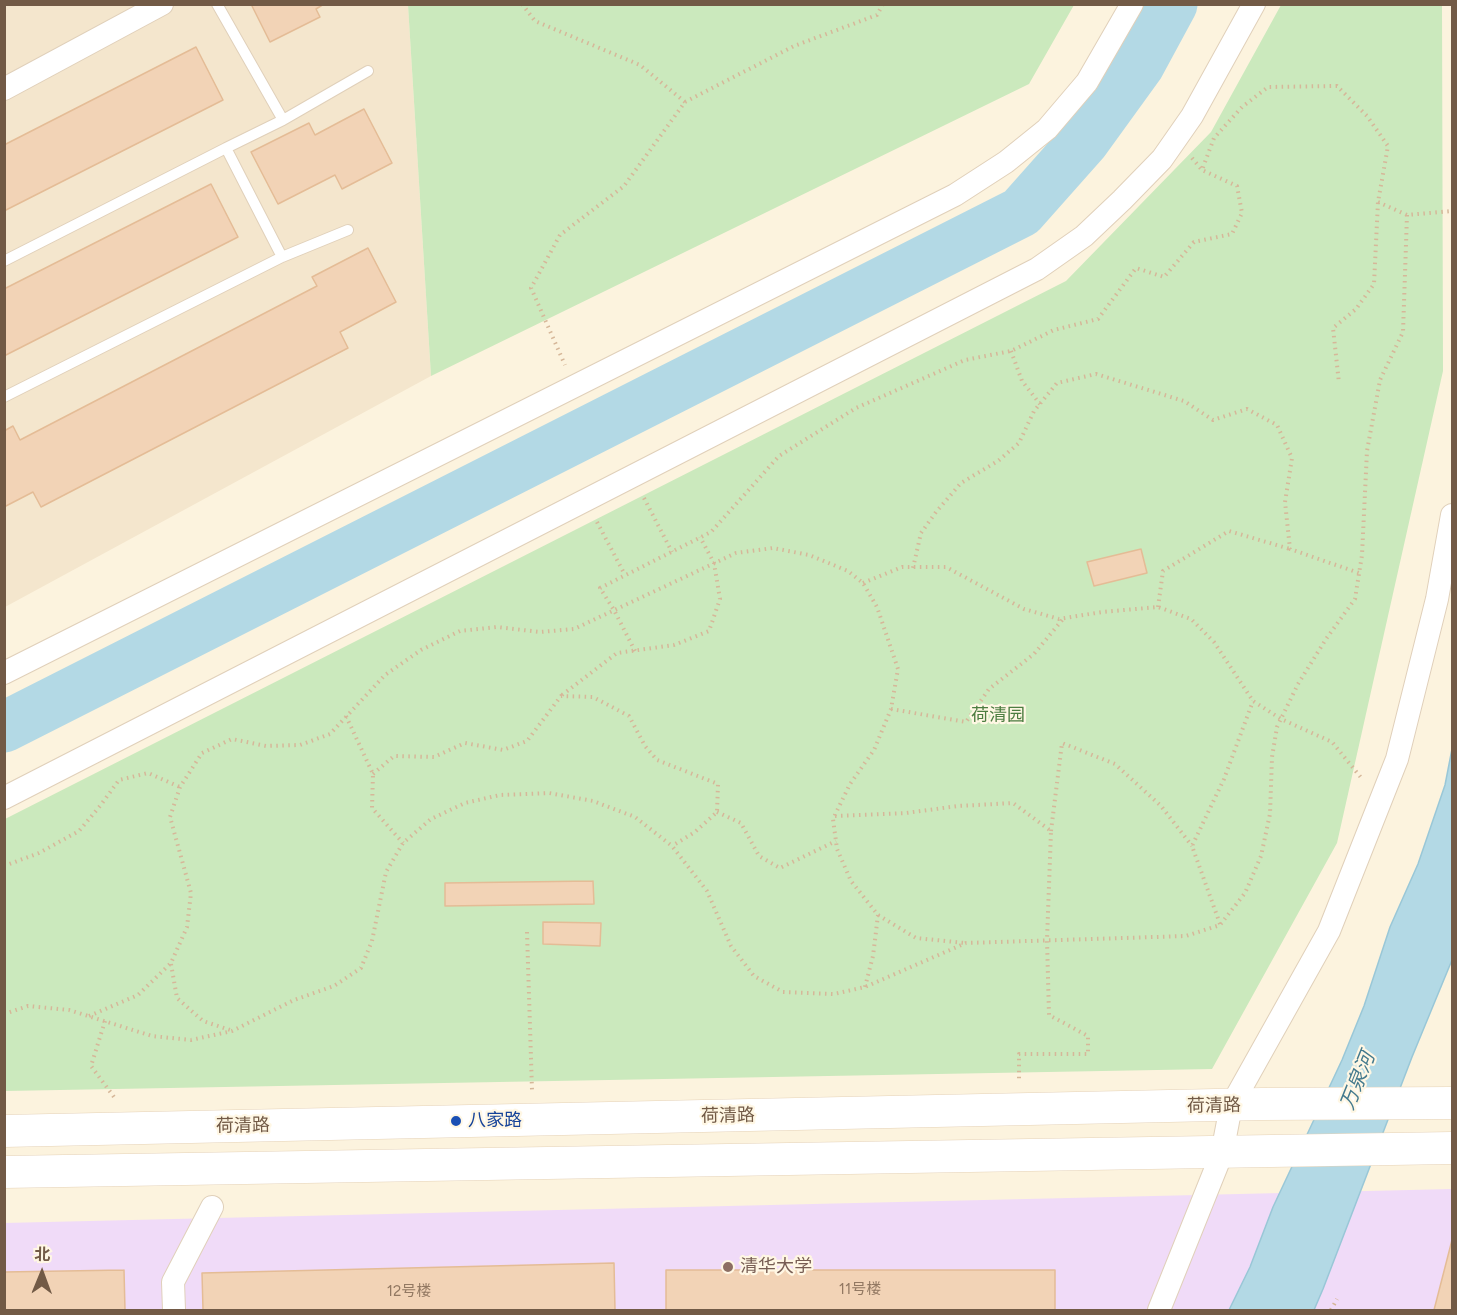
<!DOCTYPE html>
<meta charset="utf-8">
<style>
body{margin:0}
#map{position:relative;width:1457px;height:1315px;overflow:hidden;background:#fcf3de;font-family:Figtree,"Noto Sans SC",sans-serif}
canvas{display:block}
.frame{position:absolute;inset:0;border:6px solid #725a46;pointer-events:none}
.north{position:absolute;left:12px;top:1243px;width:60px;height:60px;-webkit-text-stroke:4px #fff7e4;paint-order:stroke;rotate:1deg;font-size:16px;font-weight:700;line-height:24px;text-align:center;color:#725a46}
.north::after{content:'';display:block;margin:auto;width:21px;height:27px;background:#725a46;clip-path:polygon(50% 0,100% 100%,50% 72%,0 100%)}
</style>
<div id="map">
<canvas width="1457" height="1315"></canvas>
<div class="frame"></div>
<div class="north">北</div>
</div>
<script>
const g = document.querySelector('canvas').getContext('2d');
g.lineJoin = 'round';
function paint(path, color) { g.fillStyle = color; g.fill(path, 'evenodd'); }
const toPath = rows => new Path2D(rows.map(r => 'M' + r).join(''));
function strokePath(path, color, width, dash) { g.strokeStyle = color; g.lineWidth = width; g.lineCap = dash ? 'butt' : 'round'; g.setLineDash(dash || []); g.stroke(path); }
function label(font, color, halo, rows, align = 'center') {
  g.font = font + ' Figtree,"Noto Sans SC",sans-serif'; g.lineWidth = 4.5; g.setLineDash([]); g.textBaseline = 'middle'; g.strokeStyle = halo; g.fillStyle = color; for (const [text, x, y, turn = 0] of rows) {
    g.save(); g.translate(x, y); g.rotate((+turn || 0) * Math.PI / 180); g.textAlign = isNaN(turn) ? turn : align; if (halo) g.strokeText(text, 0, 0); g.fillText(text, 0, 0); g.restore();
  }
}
paint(toPath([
 [5,5,408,5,431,376,5,607]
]), '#f4e6cd');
paint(toPath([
 [1452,1189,1452,1310,5,1310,4,1223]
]), '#f0dbf8');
paint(toPath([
 [408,5,408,4,1074,5,1029,84,431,376],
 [1281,5,1442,5,1443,371,1337,843,1212,1069,5,1091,5,819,1066,281,1211,132]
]), '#cbe9bd');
const water = toPath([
 [1452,749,1452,960,1412,1057,1323,1289,1314,1310,1229,1310,1250,1267,1273,1207,1342,1060,1364,1006,1390,927,1418,864,1445,785,1452,749]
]);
paint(water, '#b3d9e5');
strokePath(water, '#99c7d7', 1.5);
strokePath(toPath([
 [4,727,1021,212,1084,141,1139,65,1172,4]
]), '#b3d9e5', 51);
const building = toPath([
 [251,4,324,4,316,9,320,17,270,42,251,4],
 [196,47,223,100,4,211,4,145,196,47],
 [364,109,392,163,342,189,335,175,278,204,251,152,309,123,315,135,364,109],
 [211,184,238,237,4,356,4,289,211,184],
 [368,248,396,302,340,332,348,348,41,507,33,492,4,507,4,431,13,426,20,440,317,286,312,277,368,248],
 [1141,549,1147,573,1094,586,1087,562,1141,549],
 [593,881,594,904,445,906,445,883,593,881],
 [543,922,601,923,600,946,543,944,543,922],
 [1452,1240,1452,1310,1434,1310,1452,1240],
 [614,1263,615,1310,203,1310,202,1273,614,1263],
 [124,1270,125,1310,4,1310,4,1272,124,1270],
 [666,1270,1055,1270,1055,1310,666,1310,666,1270]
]);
paint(building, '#f2d3b6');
strokePath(building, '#e4bc96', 1.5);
const service = toPath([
 [217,4,283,120],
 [226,148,283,120,368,71],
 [282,257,348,230],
 [4,261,226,148,282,257,4,397]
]);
const minor = toPath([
 [4,89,162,4],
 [4,673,955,195,1006,162,1047,129,1087,82,1132,4],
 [4,798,1037,269,1084,236,1122,200,1162,159,1192,116,1254,4],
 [174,1310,173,1282,212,1207],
 [1159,1310,1222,1153,1231,1106,1329,931,1397,759,1437,599,1452,515]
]);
const secondary = toPath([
 [4,1131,1262,1104,1452,1103],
 [4,1172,1452,1148]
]);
strokePath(service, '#e0d0ba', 12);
strokePath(minor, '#e0d0ba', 24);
strokePath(secondary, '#e5d2b8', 33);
strokePath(toPath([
 [522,4,535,21,640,65,685,102,624,186,560,235,531,288,565,365],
 [685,102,794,46,877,15,883,4],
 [1192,158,1202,170,1214,138,1242,107,1268,87,1337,86,1367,116,1388,146,1378,202,1374,284,1356,309,1333,328,1339,383],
 [1378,202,1407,215],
 [1011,351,1022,381,1040,404],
 [644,498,672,552],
 [597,522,625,575],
 [913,568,921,533,936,512,961,483,998,461,1019,443,1034,411,1057,383,1096,374,1184,401,1213,420,1247,409,1277,425,1292,458,1285,502,1290,549,1359,573],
 [863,583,902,567,946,567,1024,609,1059,619,1102,612,1158,607,1191,619,1214,642,1253,701,1281,719,1332,742,1363,780],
 [1158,607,1163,571,1229,531,1290,549],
 [635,651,614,610,600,588,711,532,779,456,856,408,965,360,1011,351,1054,330,1098,319,1136,268,1164,277,1194,242,1232,234,1242,213,1237,186,1202,170],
 [562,695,617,653,674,645,709,631,720,599,714,563,700,537],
 [891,709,966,722,989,689,1034,654,1063,619],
 [346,716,373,774,372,808,403,843],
 [373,774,394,756,434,757,465,743,503,750,527,741,561,696,593,697,629,716,645,746,657,760,718,784,717,812,695,832,672,846],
 [717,812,741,823,759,856,780,868,836,841],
 [835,816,906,813,958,806,1013,803,1051,831,1047,940,1049,1015,1088,1036,1088,1054,1019,1054,1019,1079],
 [1051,831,1062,743,1115,764,1161,806,1192,846],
 [4,866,39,853,79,831,100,806,119,780,148,773,180,787],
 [1220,924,1192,846,1224,779,1253,701],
 [527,932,532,1090],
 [171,964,177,998,203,1021,230,1030],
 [865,987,873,956,878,915],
 [4,1014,28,1006,69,1010,152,1036,191,1040,232,1031,294,1000,334,986,361,968,372,941,386,872,403,843,431,819,465,803,500,795,549,793,593,801,635,817,672,846,707,891,731,946,754,976,783,992,834,994,865,987,966,943,1186,936,1220,925,1245,893,1261,856,1270,814,1272,757,1277,727,1298,684,1326,639,1355,599,1362,555,1367,451,1380,380,1403,332,1407,215,1452,211],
 [89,1016,138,995,171,963,187,927,191,893,170,817,180,787,202,753,232,739,266,746,300,745,330,734,385,675,421,650,460,631,497,627,540,632,574,629,736,553,773,548,809,555,848,571,863,583,877,607,898,669,891,709,874,750,850,784,833,819,837,849,851,881,878,915,916,938,965,943],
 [105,1021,91,1066,114,1097],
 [1331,1310,1337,1299]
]), '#d6b799', 4, [1.5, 4.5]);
strokePath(service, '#fff', 10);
strokePath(minor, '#fff', 22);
strokePath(secondary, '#fff', 32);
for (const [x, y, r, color] of [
 [456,1121,6,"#1a4fb4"],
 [728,1267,6,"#8d6e63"]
]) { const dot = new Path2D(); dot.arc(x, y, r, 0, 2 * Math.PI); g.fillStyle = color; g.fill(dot); strokePath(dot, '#fff7e4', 2); }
label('15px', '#927862', null, [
 ["11号楼",860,1290],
 ["12号楼",409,1292]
]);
label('18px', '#4d7d41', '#fff7e4', [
 ["荷清园",998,716]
]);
label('18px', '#725a46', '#fff7e4', [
 ["荷清路",1214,1106,-1],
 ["荷清路",728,1116,-1],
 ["荷清路",243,1126,-1]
]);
label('18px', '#164399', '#fff7e4', [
 ["八家路",468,1121]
], 'left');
label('18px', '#785e54', '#fff7e4', [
 ["清华大学",740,1267]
], 'left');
label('italic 20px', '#43798d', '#fff7e4', [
 ["万泉河",1358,1081,-68]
]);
</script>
